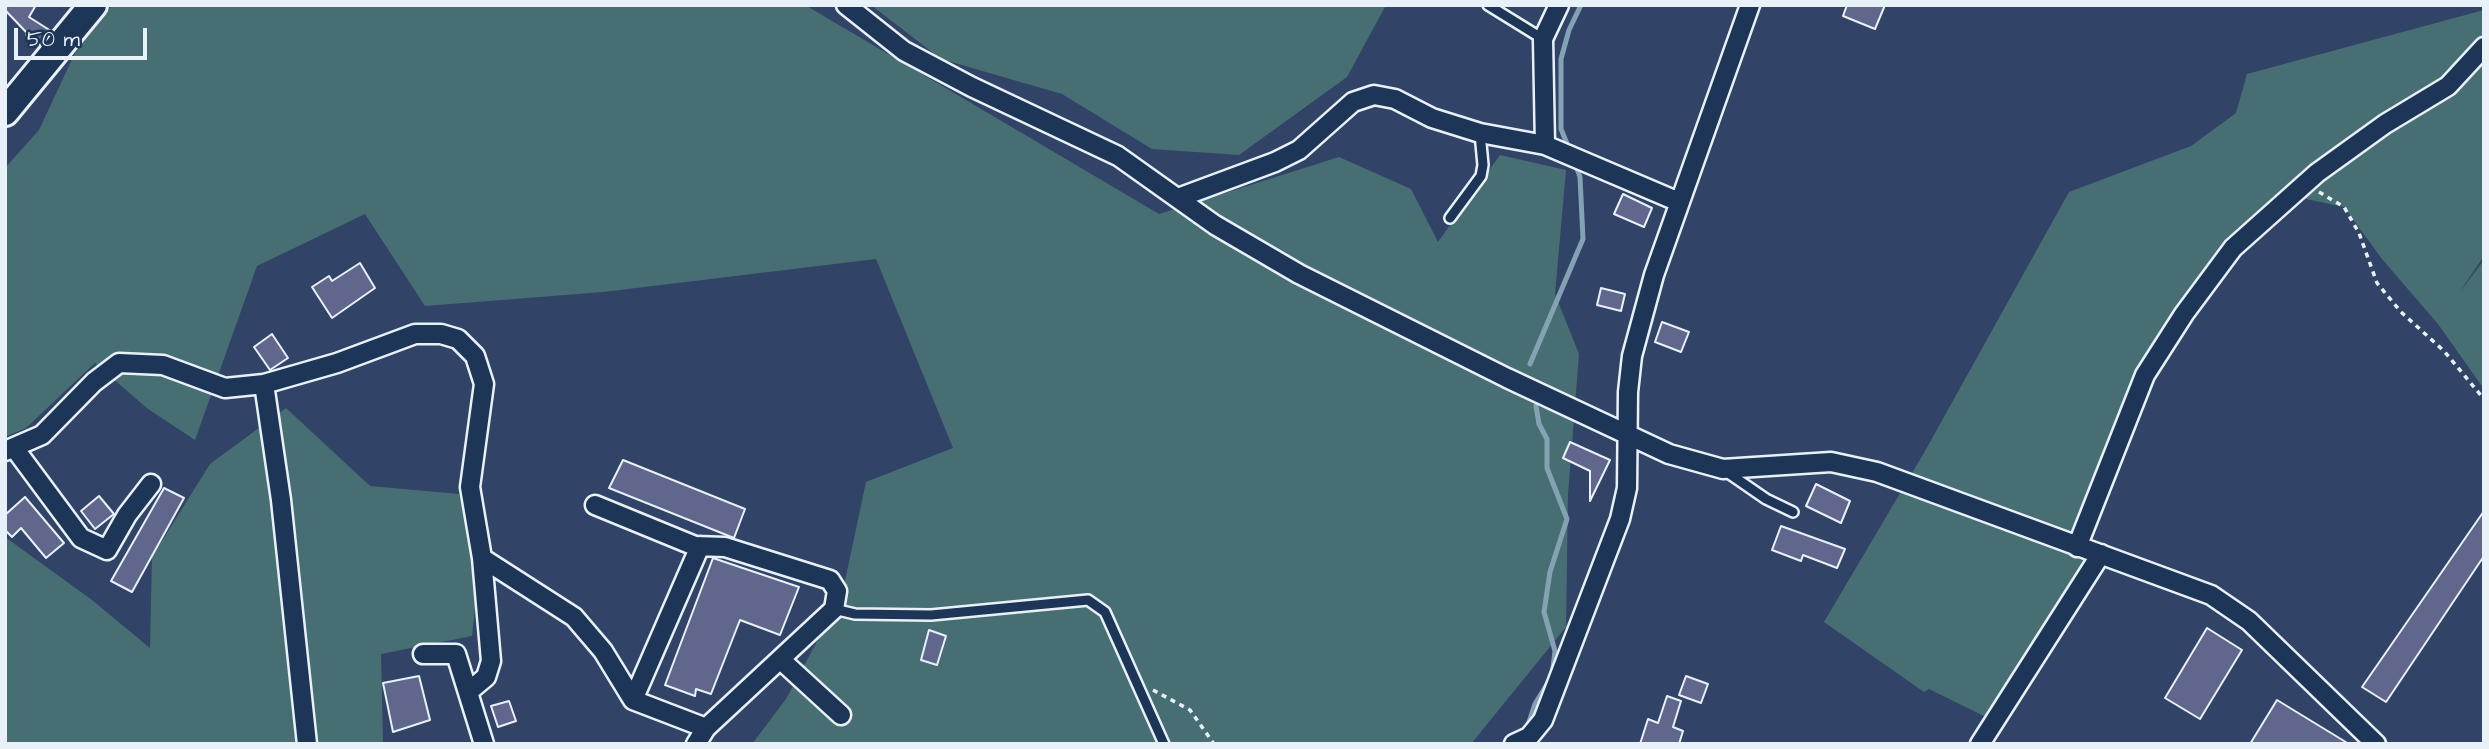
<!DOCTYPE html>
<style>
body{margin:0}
#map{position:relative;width:2489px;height:749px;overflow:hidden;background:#314467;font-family:"Architects Daughter",sans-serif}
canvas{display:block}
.frame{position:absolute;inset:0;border:7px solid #e8f1f8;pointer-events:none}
.scale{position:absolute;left:14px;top:28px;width:133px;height:32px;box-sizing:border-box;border:4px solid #e8f1f8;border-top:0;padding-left:9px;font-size:21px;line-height:24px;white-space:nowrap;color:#e8f1f8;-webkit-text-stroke:5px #1d3557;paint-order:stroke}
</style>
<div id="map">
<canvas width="2489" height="749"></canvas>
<div class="frame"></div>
<div class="scale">50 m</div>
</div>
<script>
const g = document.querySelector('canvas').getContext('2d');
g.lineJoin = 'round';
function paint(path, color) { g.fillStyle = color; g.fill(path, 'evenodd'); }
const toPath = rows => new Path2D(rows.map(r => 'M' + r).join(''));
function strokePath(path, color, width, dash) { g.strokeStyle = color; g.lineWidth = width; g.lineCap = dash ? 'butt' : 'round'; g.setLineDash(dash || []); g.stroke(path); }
paint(toPath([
 [112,5,805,5,1159,214,1339,157,1411,189,1438,242,1500,155,1566,170,1555,294,1579,354,1568,494,1566,627,1471,744,752,744,786,699,842,595,866,482,953,448,876,259,603,292,425,306,365,214,257,266,195,440,148,409,95,363,26,428,5,437,5,168,39,130,74,55],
 [871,5,1386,5,1347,77,1239,155,1152,149,1062,94,941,59],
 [2484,10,2484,256,2459,293,2484,260,2484,389,2438,324,2382,259,2344,207,2292,196,2205,279,2146,389,2077,546,2097,553,1994,721,1929,689,1924,692,1824,622,1925,451,2069,192,2191,146,2236,113,2247,74],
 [286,408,370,486,459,494,479,571,472,636,381,654,383,744,5,744,5,537,92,600,150,648,152,557,210,464]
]), '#476f73');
strokePath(toPath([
 [1570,151,1561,129,1561,59,1569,30,1581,5],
 [1530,364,1583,239,1580,177,1575,163],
 [1527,728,1535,704,1552,676,1555,651,1544,612,1550,572,1567,519,1547,468,1547,439,1539,424,1536,406]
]), '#84a2b4', 5);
const building = toPath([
 [5,5,36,5,29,17,51,31,40,45,26,35,27,33,5,10,5,5],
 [1847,5,1885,5,1875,29,1843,16,1847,5],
 [1623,194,1652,208,1644,227,1614,214,1623,194],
 [360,263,375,288,332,318,312,287,329,276,332,281,360,263],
 [1601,288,1625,294,1621,311,1597,305,1601,288],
 [1662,322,1689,332,1681,352,1655,342,1662,322],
 [272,334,288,358,270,370,254,347,272,334],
 [1570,442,1610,460,1590,501,1590,471,1563,458,1570,442],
 [623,460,745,509,734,538,609,488,623,460],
 [1816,484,1850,501,1841,523,1806,506,1816,484],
 [164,488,184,498,132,592,111,581,164,488],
 [99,496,114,514,95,529,81,511,99,496],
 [25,497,64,543,46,558,21,528,12,537,5,530,5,515,25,497],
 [2484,511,2484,556,2386,702,2362,687,2484,511],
 [1781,526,1845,549,1837,568,1803,555,1801,561,1772,550,1781,526],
 [713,558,799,587,780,635,740,620,711,694,696,689,695,696,665,685,713,558],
 [2207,628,2242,650,2200,719,2165,698,2207,628],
 [929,630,946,636,937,665,921,660,929,630],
 [419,676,430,720,393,732,383,683,419,676],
 [1686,676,1708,684,1701,703,1679,695,1686,676],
 [1667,696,1681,701,1673,727,1683,731,1679,744,1640,744,1648,719,1658,723,1667,696],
 [2277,700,2349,744,2250,744,2277,700],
 [509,701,516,721,498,727,491,706,509,701]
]);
paint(building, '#61668c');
strokePath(building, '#e8f1f8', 2);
const lane = toPath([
 [1488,5,1543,39],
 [1450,218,1481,176,1483,165,1480,133],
 [1724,470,1766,499,1793,512],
 [834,609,855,614,931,615,1088,600,1105,612,1164,744]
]);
const street = toPath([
 [846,5,904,51,972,87,1118,156,1215,225,1299,274,1507,378,1669,454,1723,469,1831,462,1877,472,2211,595,2249,621,2376,744],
 [1545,145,1543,39,1559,5],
 [1178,198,1275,162,1299,150,1353,102,1374,95,1395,99,1432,118,1480,133,1545,145,1679,202],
 [264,384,281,500,307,744],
 [15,449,81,538,107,550,127,515,151,484],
 [5,451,42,435,94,382,119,363,163,365,225,388,264,384,337,363,415,334,441,334,458,339,475,356,484,384,470,487,482,558,574,617,603,651,633,700,706,728,696,744],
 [595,505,695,546,725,547,830,580,837,591,834,609,706,728],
 [2077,547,2145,375,2184,314,2233,248,2317,173,2385,124,2448,86,2484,47],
 [423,654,456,654,484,744],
 [781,660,841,715],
 [468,692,486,677,491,661,482,558],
 [633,700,700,546],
 [1514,744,1529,737,1543,720,1620,519,1627,488,1628,392,1632,356,1654,275,1750,5],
 [1980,744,2101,554]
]);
const secondary = toPath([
 [5,112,93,5]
]);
strokePath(lane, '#e8f1f8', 14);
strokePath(street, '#e8f1f8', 23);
strokePath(secondary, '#e8f1f8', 32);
strokePath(toPath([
 [2319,192,2344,207,2359,233,2377,283,2401,312,2444,351,2484,399],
 [1153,690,1190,710,1214,744]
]), '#e8f1f8', 3.5, [5, 5]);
strokePath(lane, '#1d3557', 9);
strokePath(street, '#1d3557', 18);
strokePath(secondary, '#1d3557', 26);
</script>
